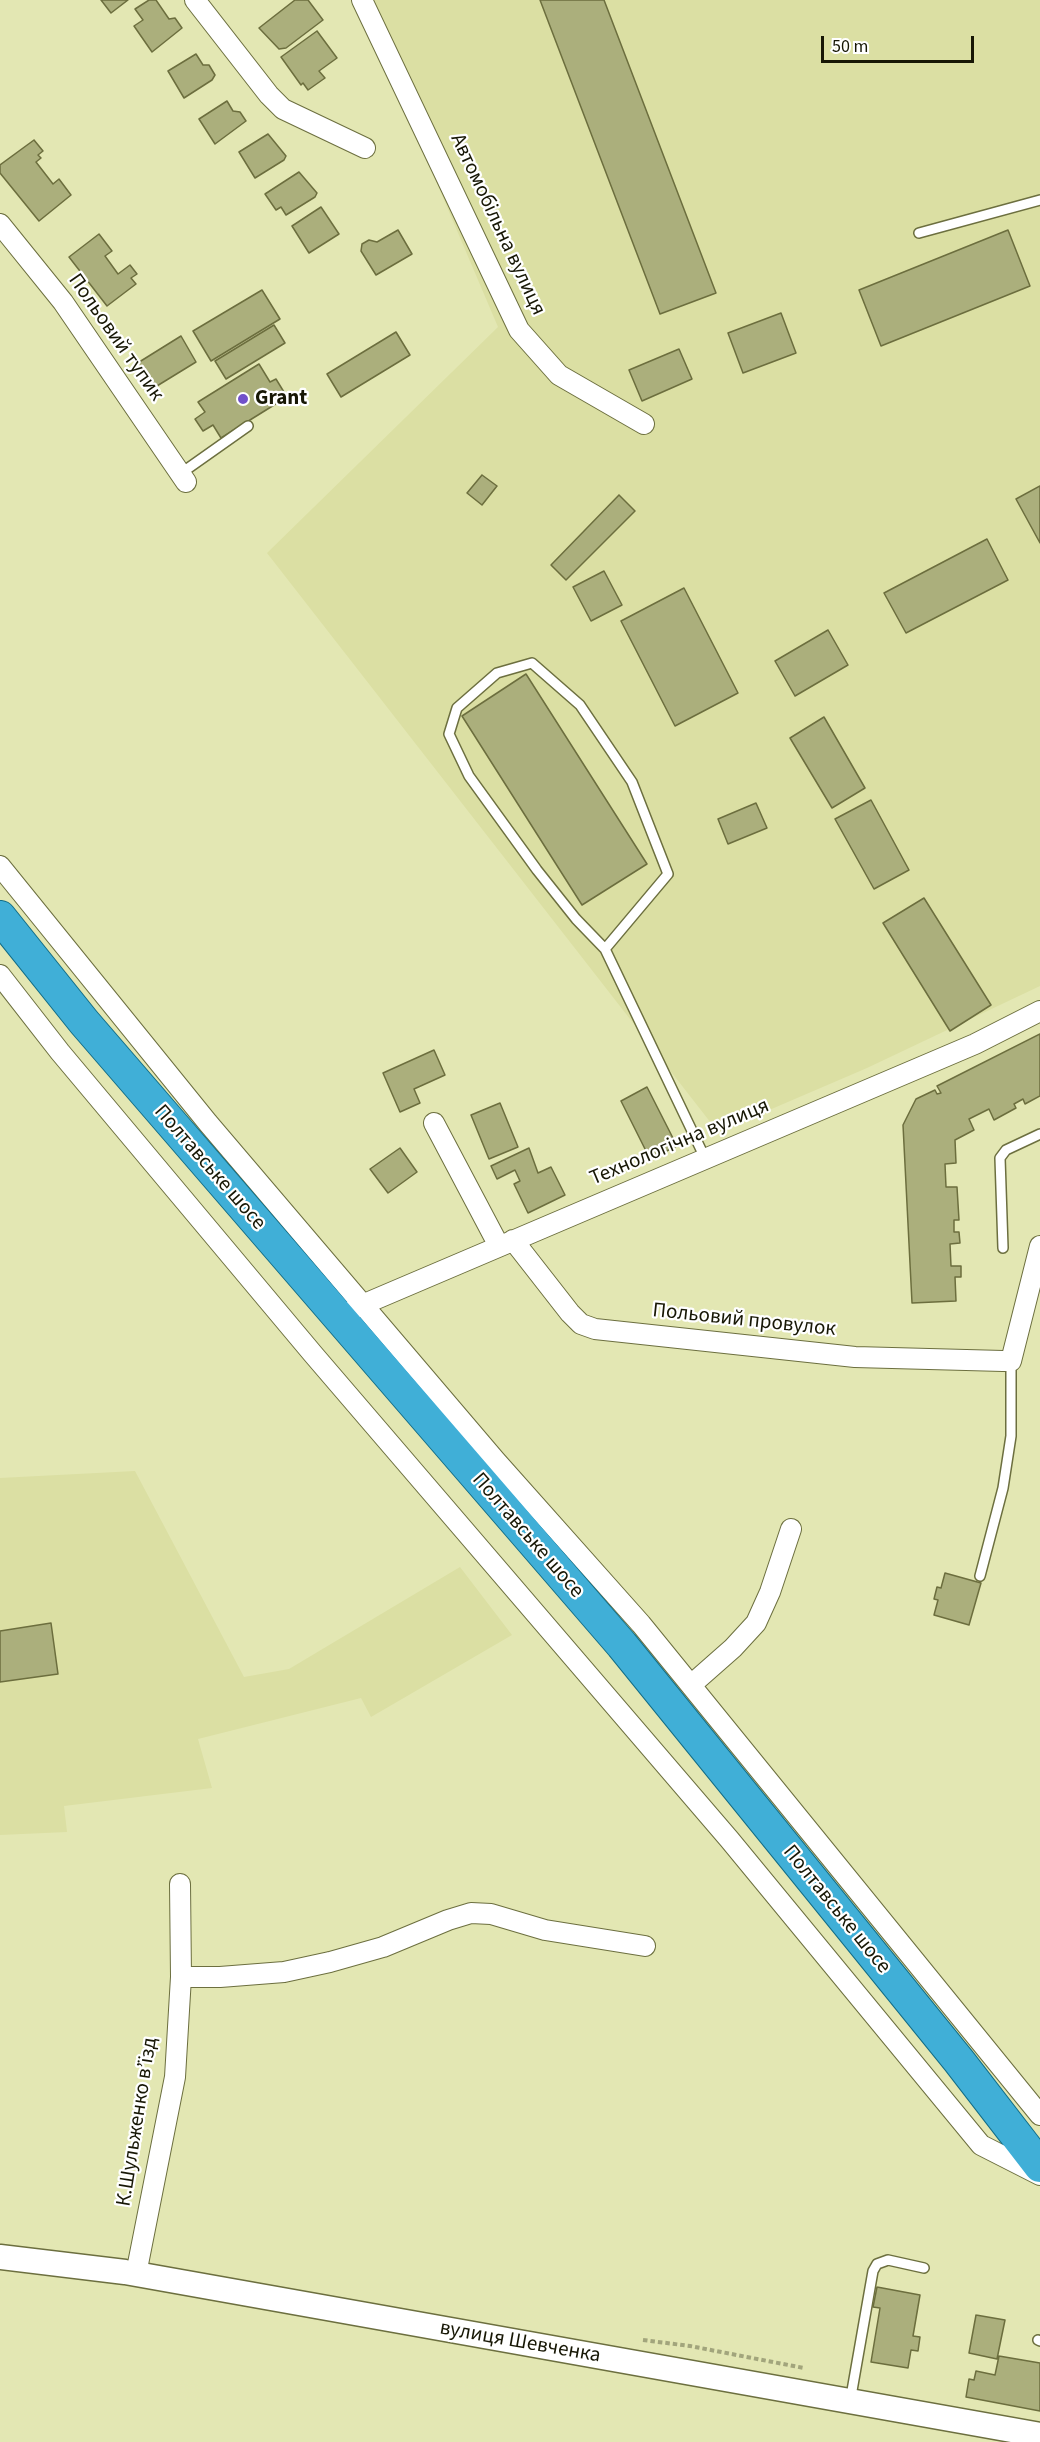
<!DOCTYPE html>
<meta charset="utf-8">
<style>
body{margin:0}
#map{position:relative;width:1040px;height:2442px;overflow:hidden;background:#e3e7b3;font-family:"Source Sans 3",sans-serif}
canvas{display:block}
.scale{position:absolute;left:821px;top:36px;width:153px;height:27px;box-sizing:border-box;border:3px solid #171705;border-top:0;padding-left:8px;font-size:18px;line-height:21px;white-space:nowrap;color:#171705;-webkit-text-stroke:4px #fff;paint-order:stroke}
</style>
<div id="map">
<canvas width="1040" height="2442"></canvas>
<div class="scale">50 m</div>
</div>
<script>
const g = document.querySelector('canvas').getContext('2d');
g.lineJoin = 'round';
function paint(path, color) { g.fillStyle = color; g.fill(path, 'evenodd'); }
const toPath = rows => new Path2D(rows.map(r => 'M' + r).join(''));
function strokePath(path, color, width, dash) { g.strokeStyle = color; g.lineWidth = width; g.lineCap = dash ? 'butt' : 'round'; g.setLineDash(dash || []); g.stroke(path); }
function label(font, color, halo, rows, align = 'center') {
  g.font = font + ' "Source Sans 3",sans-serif'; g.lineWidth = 4.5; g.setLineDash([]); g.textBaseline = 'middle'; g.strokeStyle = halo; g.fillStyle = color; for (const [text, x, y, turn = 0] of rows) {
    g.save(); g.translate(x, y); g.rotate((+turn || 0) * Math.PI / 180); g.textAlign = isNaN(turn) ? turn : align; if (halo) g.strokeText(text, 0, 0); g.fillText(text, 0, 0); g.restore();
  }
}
paint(toPath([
 [359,0,1040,0,1040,986,867,1068,718,1132,267,553,498,327],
 [135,1471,244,1677,289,1669,460,1567,512,1635,371,1717,361,1698,198,1739,212,1788,64,1806,67,1832,0,1835,0,1478]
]), '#dbdfa3');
const building = toPath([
 [101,0,128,0,111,13,101,0],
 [149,0,156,0,169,19,175,18,182,28,152,52,134,26,143,20,135,9,149,0],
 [295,0,308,0,323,20,286,48,279,49,259,28,295,0],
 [540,0,604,0,716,293,660,314,540,0],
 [317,31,337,58,319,71,325,78,308,90,303,83,301,85,281,57,317,31],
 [196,54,203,65,209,65,215,75,212,80,184,98,168,71,196,54],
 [227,101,233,111,240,112,246,121,215,144,199,119,227,101],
 [268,134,286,156,284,160,255,178,239,152,268,134],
 [34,140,43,151,38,155,41,158,36,162,53,184,59,179,71,195,39,221,0,173,0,165,34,140],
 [299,172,317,193,315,197,286,215,281,207,276,210,265,194,299,172],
 [321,207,339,234,309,253,292,226,321,207],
 [398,230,412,254,376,275,361,251,362,244,369,240,377,242,398,230],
 [1008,230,1030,286,881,346,859,290,1008,230],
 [99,234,112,251,105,256,118,274,130,265,137,274,131,278,136,284,107,306,69,257,99,234],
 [262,290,280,319,211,361,193,331,262,290],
 [781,313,796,353,743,373,728,333,781,313],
 [274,325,285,343,226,379,215,361,274,325],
 [396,332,410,355,341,397,327,374,396,332],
 [181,336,196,362,152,389,136,364,181,336],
 [679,349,692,379,642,401,629,370,679,349],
 [259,364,270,382,276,379,287,397,221,438,213,425,203,431,195,419,205,412,198,402,259,364],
 [482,475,497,486,482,505,467,493,482,475],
 [1040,486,1040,543,1016,499,1040,486],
 [619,495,635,511,566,580,551,565,619,495],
 [987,539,1008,580,906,633,884,593,987,539],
 [604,571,622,605,591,621,573,587,604,571],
 [684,588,738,693,675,726,621,621,684,588],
 [828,630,848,665,795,696,775,661,828,630],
 [526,674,647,864,582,905,462,716,526,674],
 [824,717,865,788,832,808,790,738,824,717],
 [871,800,909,870,874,889,835,819,871,800],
 [756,803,767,828,728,844,718,819,756,803],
 [924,898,991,1005,950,1031,883,923,924,898],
 [1040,1034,1040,1096,1025,1104,1023,1099,1014,1104,1016,1108,994,1120,989,1109,969,1119,974,1130,955,1140,956,1163,945,1164,946,1187,957,1187,959,1220,954,1220,954,1232,959,1232,960,1243,950,1244,951,1266,961,1266,961,1277,955,1277,956,1301,912,1303,903,1125,916,1099,935,1090,937,1094,941,1093,937,1086,1040,1034],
 [434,1050,445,1075,414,1089,420,1103,400,1112,383,1073,434,1050],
 [647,1087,677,1146,650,1159,621,1101,647,1087],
 [500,1103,518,1147,489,1159,471,1115,500,1103],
 [400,1148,417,1172,388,1193,370,1169,400,1148],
 [529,1148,538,1173,551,1167,565,1195,528,1213,514,1184,520,1181,515,1170,497,1179,491,1166,529,1148],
 [945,1573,981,1583,969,1625,934,1615,938,1600,934,1599,937,1587,941,1588,945,1573],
 [51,1623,58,1674,0,1682,0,1631,51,1623],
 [877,2287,920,2295,913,2336,920,2337,918,2351,911,2350,908,2368,871,2362,880,2308,873,2307,877,2287],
 [976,2315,1005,2320,997,2359,969,2353,976,2315],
 [999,2356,1040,2363,1040,2411,966,2397,969,2379,974,2380,976,2371,995,2375,999,2356]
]);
paint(building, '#abaf7c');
strokePath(building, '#6c6e3e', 1.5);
const service = toPath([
 [919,233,1040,200],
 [180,474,248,426],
 [605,949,668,874,632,782,580,705,532,663,497,673,457,708,449,734,469,776,537,870,576,919,605,949,705,1158],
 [1003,1248,1000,1158,1006,1150,1040,1134],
 [980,1576,1003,1488,1011,1436,1011,1361],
 [1038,2340,1040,2341],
 [850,2402,873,2271,877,2264,888,2260,924,2268]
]);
const minor = toPath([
 [195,0,269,95,283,109,365,148],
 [362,0,519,330,559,375,644,424],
 [0,224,63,302,186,482],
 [0,866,208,1123,495,1460,641,1624,1040,2115],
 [0,975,60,1052,313,1354,729,1839,981,2145,1040,2175],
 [434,1123,499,1246],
 [513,1240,570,1313,581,1324,595,1329,855,1357,1003,1361,1011,1361,1040,1246],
 [355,1308,975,1044,1040,1011],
 [691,1685,733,1648,756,1623,770,1592,791,1529],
 [181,1977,220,1977,284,1972,330,1962,383,1947,448,1920,471,1913,491,1914,545,1930,645,1946],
 [136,2274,175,2077,181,1977,180,1884]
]);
const tertiary = toPath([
 [0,2257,125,2272,1040,2435]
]);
const trunk = toPath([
 [0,917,84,1022,622,1645,959,2061,1040,2166]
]);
strokePath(service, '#6c6f3f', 12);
strokePath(minor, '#6c6f3f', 22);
strokePath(tertiary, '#6c6f3f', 27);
strokePath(trunk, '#126d87', 34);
strokePath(toPath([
 [643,2340,690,2346,804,2368]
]), '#a2a57c', 4, [4.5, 3]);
strokePath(service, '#fff', 9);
strokePath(minor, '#fff', 20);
strokePath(tertiary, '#fff', 24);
strokePath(trunk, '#40afd7', 32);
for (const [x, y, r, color] of [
 [243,399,6,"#7151ca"]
]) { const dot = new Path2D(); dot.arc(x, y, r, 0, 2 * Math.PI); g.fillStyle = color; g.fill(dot); strokePath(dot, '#fff', 2); }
label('21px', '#171705', '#fff', [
 ["Автомобільна вулиця",497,225,65],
 ["Польовий тупик",115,338,55],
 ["Технологічна вулиця",680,1143,-23],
 ["Полтавське шосе",209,1168,49],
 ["Польовий провулок",744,1321,6],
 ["Полтавське шосе",527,1536,49],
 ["Полтавське шосе",836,1910,51],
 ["К.Шульженко в’їзд",138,2122,-81],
 ["вулиця Шевченка",520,2343,10]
]);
label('bold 21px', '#171705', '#fff', [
 ["Grant",255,399]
], 'left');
</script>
